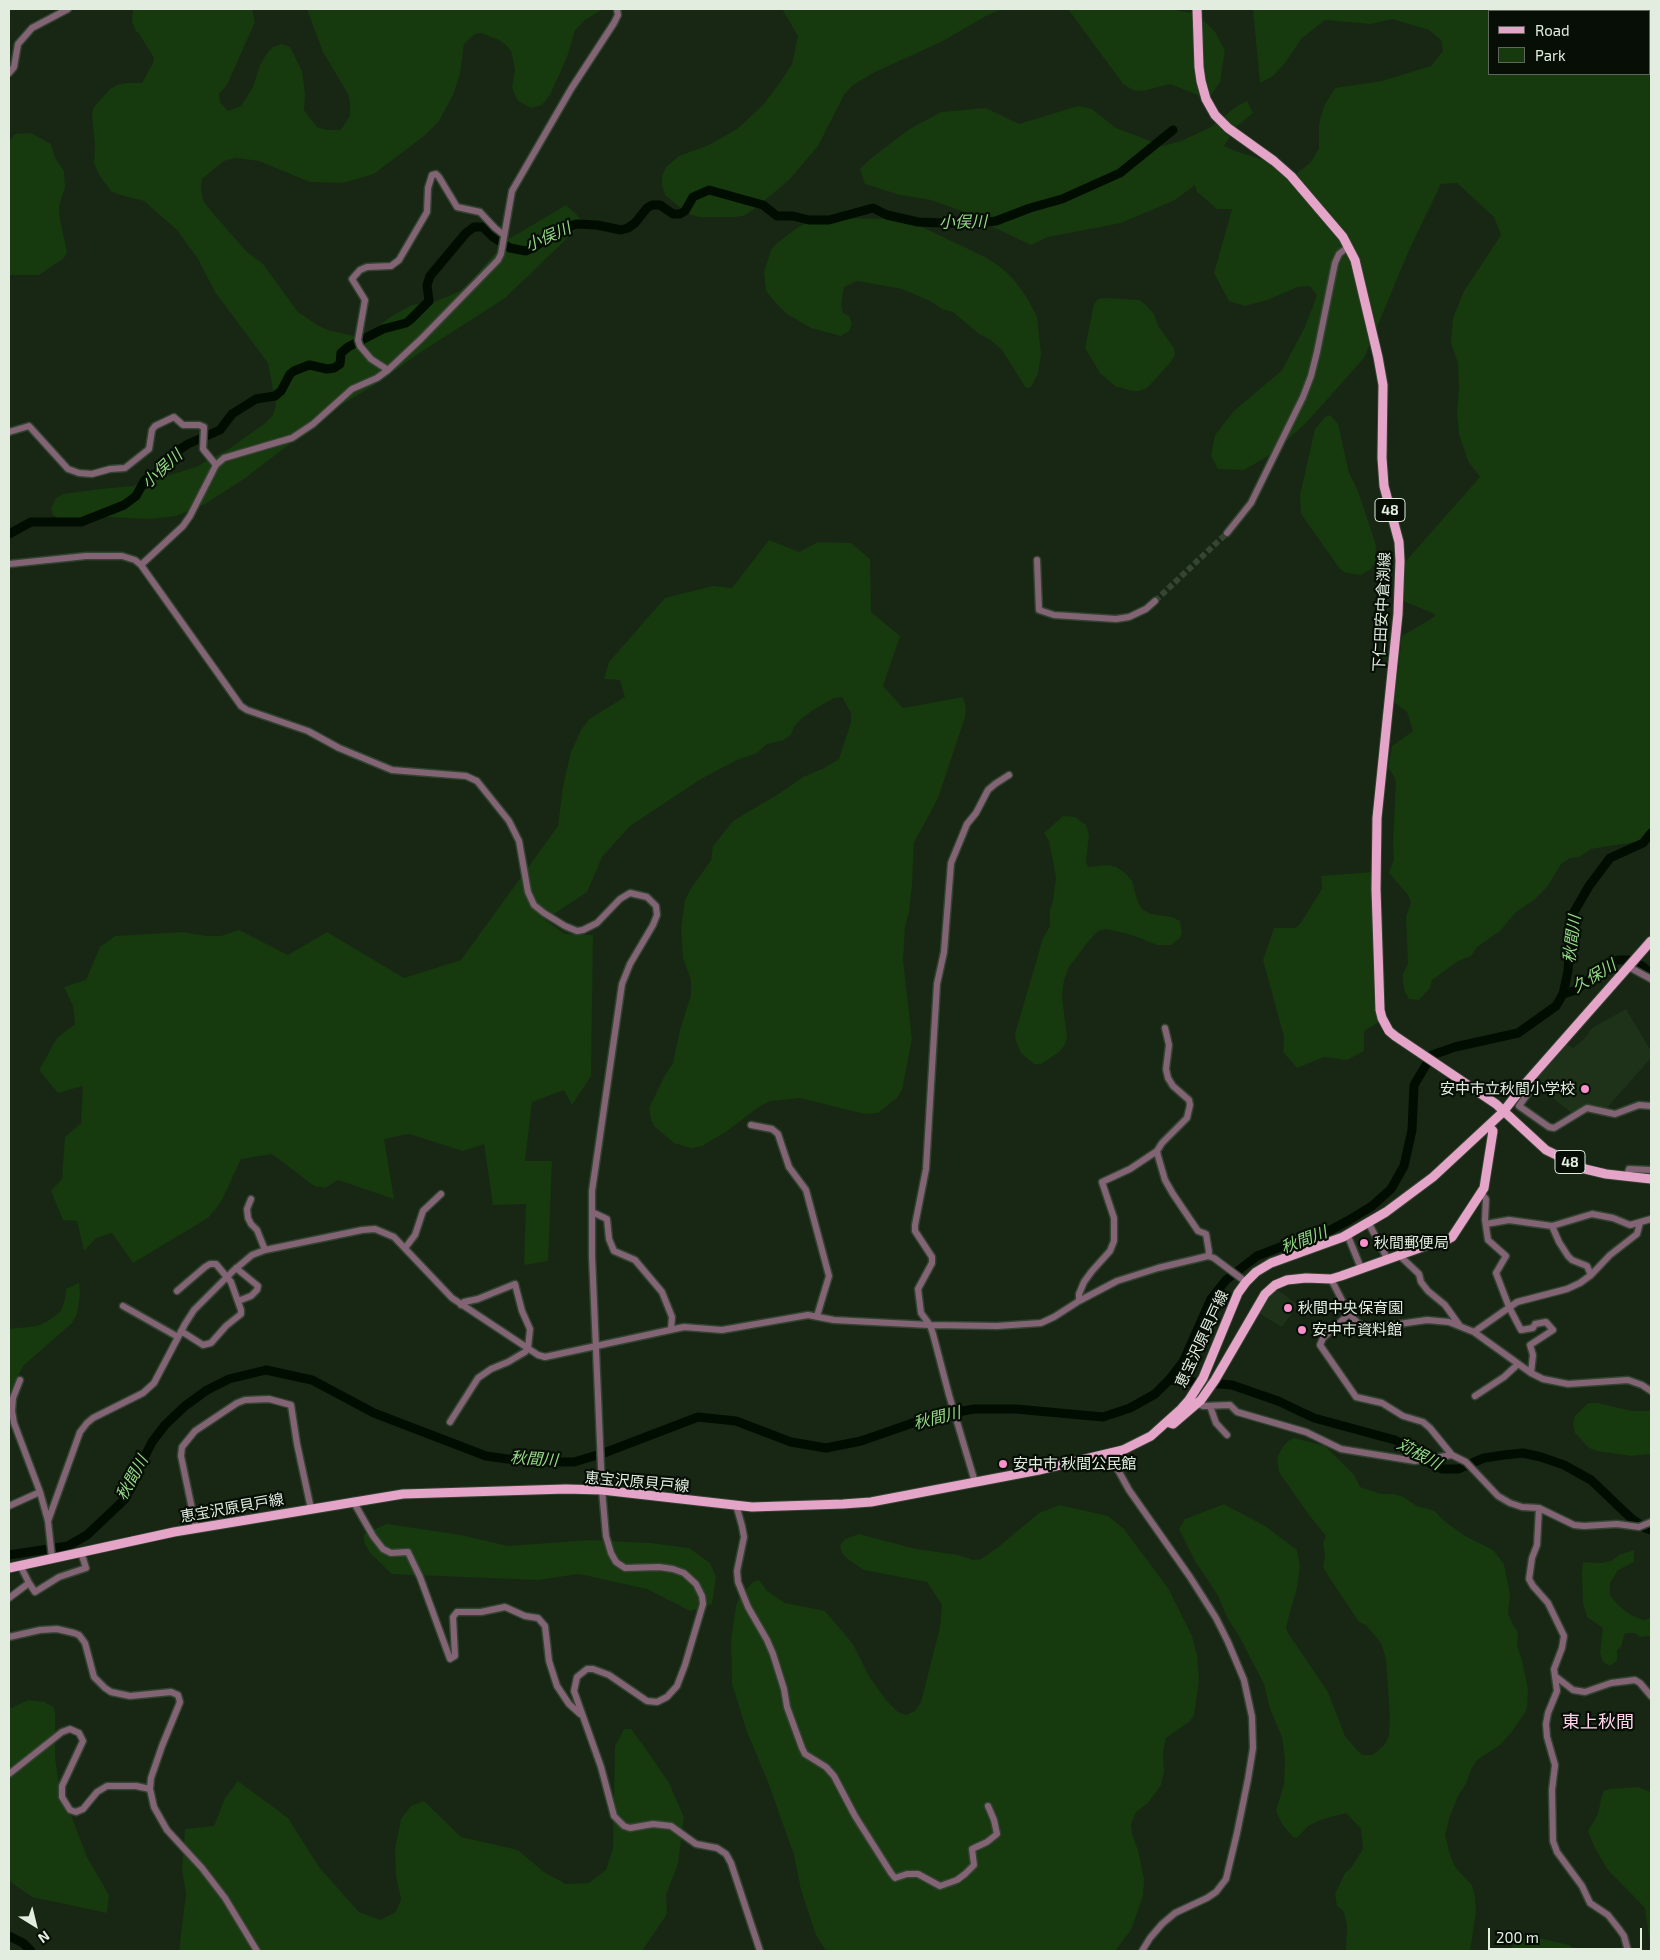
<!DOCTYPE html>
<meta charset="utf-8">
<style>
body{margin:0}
#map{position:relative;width:1660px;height:1960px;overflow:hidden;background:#172714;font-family:"Exo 2",sans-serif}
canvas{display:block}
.frame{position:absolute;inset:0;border:10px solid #e2ede0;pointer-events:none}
.legend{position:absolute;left:1488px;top:10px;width:162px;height:65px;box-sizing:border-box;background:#070e06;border:1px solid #5f675d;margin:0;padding:6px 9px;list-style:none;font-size:15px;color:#e2ede0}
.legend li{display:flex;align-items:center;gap:10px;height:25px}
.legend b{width:25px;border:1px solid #5f675d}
.north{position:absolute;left:10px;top:1900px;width:50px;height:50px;-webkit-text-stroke:4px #070e06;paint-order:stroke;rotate:144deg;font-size:14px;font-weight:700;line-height:20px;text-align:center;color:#e2ede0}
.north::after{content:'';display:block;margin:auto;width:18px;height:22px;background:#e2ede0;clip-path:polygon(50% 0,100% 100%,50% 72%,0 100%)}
.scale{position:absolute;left:1488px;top:1928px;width:154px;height:22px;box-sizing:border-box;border:2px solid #e2ede0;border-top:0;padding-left:6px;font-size:15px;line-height:18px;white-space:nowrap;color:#e2ede0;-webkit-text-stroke:4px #070e06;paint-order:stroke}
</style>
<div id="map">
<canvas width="1660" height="1960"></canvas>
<div class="frame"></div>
<ul class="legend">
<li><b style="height:6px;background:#e5a5c9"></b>Road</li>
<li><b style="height:14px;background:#16390d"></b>Park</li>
</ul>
<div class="north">N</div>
<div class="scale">200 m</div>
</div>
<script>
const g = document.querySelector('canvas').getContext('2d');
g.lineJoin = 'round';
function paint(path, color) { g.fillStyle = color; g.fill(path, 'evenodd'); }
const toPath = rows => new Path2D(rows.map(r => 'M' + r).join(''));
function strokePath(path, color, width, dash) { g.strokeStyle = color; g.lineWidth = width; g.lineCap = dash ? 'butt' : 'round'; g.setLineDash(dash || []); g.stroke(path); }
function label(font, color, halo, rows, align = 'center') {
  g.font = font + ' "Exo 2","Noto Sans JP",sans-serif'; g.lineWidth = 4.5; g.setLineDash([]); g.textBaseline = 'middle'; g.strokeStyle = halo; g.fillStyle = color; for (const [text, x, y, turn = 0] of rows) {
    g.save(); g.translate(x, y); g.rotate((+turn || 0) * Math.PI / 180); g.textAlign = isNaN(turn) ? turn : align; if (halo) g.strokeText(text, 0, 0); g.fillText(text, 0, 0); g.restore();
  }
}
paint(toPath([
 [1626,1009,1651,1051,1651,1058,1605,1110,1589,1106,1573,1114,1554,1099,1553,1094,1536,1085,1534,1080,1567,1044,1573,1048,1584,1039,1592,1028],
 [1275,1288,1298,1305,1282,1327,1257,1312]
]), '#1d3219');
paint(toPath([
 [133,9,252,9,255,22,227,85,219,94,220,102,228,111,241,106,253,87,260,65,268,52,273,47,282,44,290,47,302,71,305,94,304,110,317,127,327,130,340,130,342,128,350,116,350,103,348,94,323,52,307,9,603,9,585,20,575,30,567,57,550,95,542,105,531,108,518,101,515,95,512,88,515,70,513,60,511,51,506,45,499,40,481,33,475,34,464,44,460,74,453,95,439,121,424,136,374,174,343,183,310,182,259,161,236,158,224,161,202,179,201,189,203,200,211,211,247,252,263,264,298,312,317,325,328,330,358,337,366,336,390,317,412,305,434,302,460,291,469,283,507,240,566,205,578,216,581,221,580,226,505,298,418,354,376,384,329,412,313,428,291,443,244,479,205,504,176,516,148,519,107,517,67,520,58,518,53,515,51,509,56,498,63,494,100,489,133,486,196,467,229,449,264,424,273,415,276,405,268,363,215,292,198,259,187,244,177,230,144,201,117,194,111,191,100,176,94,163,95,145,92,114,94,107,110,89,117,85,126,83,142,83,153,63,154,58,151,53,138,32,136,32,132,21],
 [782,9,1002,9,986,16,943,41,873,73,853,85,844,95,818,146,789,180,753,210,743,216,735,217,699,217,688,214,665,195,662,185,662,176,666,167,679,156,709,145,737,129,763,105,781,81,792,64,798,36],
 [1068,9,1169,9,1192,13,1201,18,1215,32,1225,50,1220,82,1211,95,1203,97,1170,84,1143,91,1133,90,1123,84],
 [1253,9,1651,9,1651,827,1641,841,1591,849,1579,857,1570,858,1561,864,1547,887,1534,900,1516,912,1500,931,1477,947,1471,956,1458,961,1432,980,1430,988,1419,1000,1409,999,1405,992,1403,983,1403,974,1408,964,1406,917,1411,902,1408,895,1389,873,1394,859,1393,843,1396,783,1395,778,1388,767,1392,746,1413,731,1407,712,1394,702,1402,636,1434,617,1435,614,1403,601,1405,562,1480,477,1468,461,1459,434,1457,413,1459,388,1458,363,1451,343,1453,318,1464,291,1501,235,1494,217,1457,183,1441,184,1410,248,1364,358,1306,423,1273,453,1244,470,1218,469,1211,456,1215,435,1234,411,1282,370,1305,327,1317,295,1310,286,1298,287,1267,300,1245,306,1229,301,1214,273,1232,209,1217,209,1197,192,1195,185,1175,200,1121,223,1048,237,1031,245,987,224,972,215,931,200,900,195,865,184,860,169,869,160,908,130,941,112,986,108,1019,124,1078,106,1092,109,1116,128,1163,146,1181,141,1211,127,1237,106,1247,101,1253,113,1236,127,1224,146,1238,152,1267,161,1296,174,1311,162,1319,148,1319,124,1324,106,1335,88,1382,81,1431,66,1443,51,1441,40,1429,30,1392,19,1371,24,1325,20,1301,39,1286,62,1273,76,1260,83],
 [1489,11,1649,11,1649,74,1489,74],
 [27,133,33,134,51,144,55,158,64,171,65,187,59,206,60,220,67,252,64,258,39,275,9,275,9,141,15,134],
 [836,218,893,219,920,226,985,257,1002,268,1014,280,1026,296,1037,317,1041,354,1038,373,1031,387,1027,388,1024,385,1002,350,989,339,979,334,953,312,942,309,930,301,902,289,857,281,844,287,841,305,843,313,849,316,852,323,849,331,841,336,811,328,787,314,775,302,766,291,764,272,771,250,776,244,798,227,810,222],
 [1106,298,1139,300,1146,305,1154,314,1158,326,1174,348,1175,355,1170,363,1147,388,1139,391,1132,391,1115,386,1100,373,1085,348,1094,304,1098,299],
 [1330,415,1338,424,1349,473,1358,491,1376,545,1375,563,1371,569,1361,575,1346,573,1340,569,1301,514,1300,495,1315,429,1325,417],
 [769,540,799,552,818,542,851,543,870,559,871,612,900,636,883,686,903,708,963,697,966,708,965,717,938,798,914,843,912,885,909,912,905,927,903,960,912,1039,902,1090,897,1098,878,1113,865,1114,800,1098,771,1101,760,1106,727,1131,702,1146,691,1148,674,1143,654,1126,651,1119,649,1108,664,1077,673,1063,680,1030,691,995,691,980,683,958,681,928,685,900,690,890,711,860,713,846,733,821,780,793,803,777,824,768,839,759,851,722,851,713,842,697,834,698,813,710,801,719,794,727,791,735,783,740,767,744,757,753,737,760,701,779,630,826,602,857,587,892,545,920,565,934,593,935,591,1076,572,1105,564,1090,532,1102,525,1161,552,1161,548,1261,524,1265,526,1204,493,1205,484,1144,463,1151,409,1134,384,1139,394,1199,338,1180,325,1188,314,1186,272,1154,241,1159,221,1202,208,1218,133,1263,112,1233,96,1238,84,1251,77,1221,63,1220,51,1191,62,1179,65,1137,81,1123,83,1086,58,1093,39,1070,57,1038,75,1024,73,1006,64,987,86,980,100,947,115,936,182,932,207,936,221,936,239,930,288,955,327,932,404,978,461,960,558,826,563,786,571,752,581,730,589,719,625,697,620,680,604,679,609,662,665,598,713,586,732,588],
 [1063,816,1075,817,1086,825,1089,836,1086,862,1088,867,1108,865,1116,867,1125,873,1132,881,1138,903,1143,910,1151,914,1172,917,1180,921,1182,932,1180,938,1171,945,1157,945,1132,935,1106,929,1098,931,1088,942,1069,967,1064,980,1062,996,1067,1038,1064,1046,1059,1052,1041,1064,1034,1064,1021,1053,1016,1041,1015,1034,1043,938,1050,926,1050,909,1053,901,1056,877,1049,841,1044,833],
 [1372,872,1379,1022,1364,1031,1364,1051,1347,1060,1324,1057,1297,1068,1283,1052,1284,1037,1263,960,1274,928,1295,928,1300,924,1322,889,1321,876],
 [79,1283,80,1295,77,1314,72,1323,23,1366,9,1395,9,1329,37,1326,48,1321,61,1311,65,1299,66,1289],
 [1588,1403,1598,1403,1632,1411,1651,1411,1651,1454,1631,1456,1597,1451,1589,1448,1575,1433,1573,1424,1575,1416],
 [1294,1438,1325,1446,1354,1475,1360,1487,1381,1494,1394,1494,1403,1497,1417,1506,1435,1511,1443,1520,1465,1536,1493,1550,1504,1564,1510,1595,1508,1613,1512,1623,1518,1632,1517,1646,1522,1660,1528,1689,1527,1707,1525,1713,1510,1734,1500,1745,1477,1760,1471,1770,1466,1784,1458,1796,1450,1816,1445,1835,1451,1858,1456,1868,1472,1885,1475,1897,1476,1912,1470,1951,1346,1951,1347,1926,1344,1912,1337,1906,1335,1894,1345,1873,1351,1868,1363,1849,1361,1829,1346,1813,1323,1819,1308,1826,1297,1838,1293,1837,1282,1824,1276,1811,1284,1784,1285,1760,1282,1737,1270,1709,1264,1684,1239,1636,1228,1619,1217,1594,1195,1561,1179,1529,1185,1519,1224,1504,1265,1526,1297,1550,1300,1566,1297,1588,1286,1627,1288,1633,1328,1692,1345,1736,1356,1749,1362,1755,1372,1755,1379,1750,1385,1744,1389,1735,1390,1716,1386,1659,1381,1643,1366,1625,1359,1622,1329,1577,1323,1567,1325,1556,1323,1543,1326,1536,1309,1515,1279,1472,1277,1458,1282,1448,1288,1441],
 [1060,1505,1108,1516,1124,1529,1168,1588,1192,1636,1197,1655,1199,1680,1194,1715,1190,1721,1166,1738,1163,1752,1164,1772,1161,1785,1148,1803,1136,1812,1131,1824,1132,1834,1138,1850,1144,1879,1143,1896,1131,1930,1115,1951,826,1951,816,1935,801,1890,794,1855,768,1782,747,1732,732,1684,731,1640,736,1606,740,1596,753,1582,759,1580,767,1591,785,1603,825,1611,853,1644,870,1678,886,1700,898,1712,906,1715,915,1711,921,1702,940,1627,942,1605,927,1582,864,1570,849,1560,842,1553,840,1546,845,1539,859,1534,916,1549,958,1555,973,1560,981,1559,997,1548,1039,1513],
 [387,1524,461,1535,508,1546,590,1540,651,1543,689,1548,710,1563,716,1577,712,1604,690,1611,647,1589,579,1574,537,1580,392,1574,370,1553,364,1542,364,1534],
 [1634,1550,1634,1562,1618,1570,1610,1583,1610,1595,1618,1605,1631,1615,1643,1620,1651,1618,1651,1636,1640,1637,1635,1633,1625,1633,1621,1647,1617,1650,1617,1661,1610,1666,1603,1662,1600,1653,1603,1628,1587,1617,1583,1603,1582,1574,1583,1562,1601,1563,1611,1561,1619,1555],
 [28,1700,45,1702,53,1707,55,1712,55,1758,59,1784,87,1857,109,1895,107,1913,32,1897,9,1881,9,1709],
 [624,1729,631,1729,646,1749,669,1783,684,1817,678,1864,666,1895,667,1914,642,1951,179,1951,186,1894,182,1870,185,1829,214,1826,225,1798,238,1781,288,1818,319,1867,359,1912,380,1920,396,1912,401,1899,396,1876,395,1849,401,1819,411,1806,424,1801,461,1837,518,1850,544,1872,566,1884,589,1883,606,1870,613,1848,615,1746],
 [1638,1787,1651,1792,1651,1951,1645,1908,1607,1869,1594,1846,1588,1831,1598,1814,1601,1799,1604,1791,1610,1789],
 [1534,1937,1569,1945,1578,1951,1510,1951,1513,1945,1523,1939]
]), '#16390d');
strokePath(toPath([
 [9,534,31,522,81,522,124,505,136,496,145,480,166,467,179,450,188,444,220,430,232,414,256,399,275,396,281,391,290,374,294,371,309,365,327,369,334,368,340,364,341,353,348,347,383,329,406,323,410,320,429,301,427,285,430,276,466,233,474,227,483,227,493,237,510,248,526,251,536,246,559,231,576,224,597,225,621,230,628,228,635,223,647,208,652,205,660,205,673,214,680,214,685,211,693,197,709,190,763,205,777,216,793,216,809,220,829,220,873,208,887,215,918,222,968,224,996,221,1030,208,1062,199,1120,173,1173,130],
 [1563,994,1576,990,1607,965,1618,960,1628,960,1642,966,1651,973],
 [1169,1380,1232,1385,1278,1401,1314,1418,1395,1440,1408,1446,1431,1464,1442,1469,1458,1469,1484,1458,1504,1455,1523,1453,1541,1457,1564,1465,1591,1480,1632,1519,1645,1528,1651,1530],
 [9,1555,68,1546,87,1535,124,1500,134,1483,138,1470,152,1442,165,1425,185,1406,207,1390,229,1379,266,1370,312,1380,374,1413,486,1456,515,1460,554,1462,574,1462,604,1453,698,1417,736,1421,791,1442,826,1448,861,1441,930,1417,974,1409,1016,1409,1103,1417,1130,1408,1155,1394,1169,1380,1183,1362,1211,1299,1226,1280,1257,1256,1283,1246,1316,1238,1349,1220,1372,1206,1391,1189,1404,1166,1412,1130,1414,1085,1432,1055,1455,1047,1518,1033,1556,1006,1563,994,1568,971,1570,937,1574,912,1589,886,1610,858,1643,843,1651,833],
 [9,1936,23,1943,31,1951]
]), '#000d00', 9);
strokePath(toPath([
 [1155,601,1227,533]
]), '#354533', 6, [6, 3]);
const minor = toPath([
 [9,73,14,67,18,44,32,28,68,9],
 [388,370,371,359,360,346,358,340,365,300,352,279,360,270,367,267,391,266,399,260,427,212,428,188,432,175,436,174,439,177,457,207,480,212,495,228,504,235],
 [9,432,29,426,68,469,79,473,92,474,110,469,125,468,149,449,152,430,155,426,174,417,183,425,199,425,204,427,203,449,216,465],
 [1227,533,1251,503,1303,397,1311,376,1317,352,1335,263,1339,254,1349,246],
 [1037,560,1039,610,1054,615,1116,619,1129,617,1146,609,1155,601],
 [9,564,86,556,122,556,135,560,141,565,241,706,247,710,308,731,339,748,392,770,466,776,477,781,509,821,519,841,528,892,534,905,544,913,565,926,577,931,583,930,597,923,620,899,630,893,647,897,656,906,657,915,653,925,630,964,622,984,592,1191,592,1256,602,1490,606,1536,611,1553,616,1562,625,1568,659,1567,673,1569,684,1573,696,1584,702,1596,703,1604,685,1665,677,1686,667,1697,657,1702,647,1701,609,1675,593,1669,587,1669,577,1677,574,1691,601,1767,614,1816,624,1826,630,1828,653,1824,671,1826,696,1844,717,1848,726,1854,731,1863,760,1951],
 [141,565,183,526,190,516,216,465,224,458,292,438,313,424,352,389,377,378,388,370,421,339,498,260,501,254,512,191,571,89,614,23,618,15,617,9],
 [1629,967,1651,979],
 [1165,1028,1169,1045,1166,1069,1168,1078,1173,1086,1189,1100,1190,1105,1187,1118,1162,1143,1157,1151,1158,1156,1165,1180,1173,1194,1198,1231,1206,1234,1209,1252,1208,1256],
 [1525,1084,1531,1089,1519,1106,1549,1127,1554,1128,1587,1108,1615,1114,1639,1105,1651,1106],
 [751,1125,772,1129,778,1134,789,1167,806,1190,829,1276,817,1316],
 [1627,1177,1629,1169,1651,1170],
 [1482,1194,1486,1199,1485,1220,1488,1240,1506,1256,1496,1273,1509,1307,1521,1330,1533,1328,1535,1324,1546,1322,1553,1330,1530,1345,1533,1355,1531,1373],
 [251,1199,247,1209,248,1218,251,1224,257,1230,265,1250],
 [592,1212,607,1219,609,1239,614,1251,635,1260,662,1292,672,1317,671,1329],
 [1368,1222,1388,1260],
 [1486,1224,1509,1220,1552,1226,1592,1214,1613,1218,1630,1225,1651,1219],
 [1552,1226,1559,1242,1568,1256,1572,1260,1587,1266,1591,1275],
 [1347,1234,1361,1268],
 [405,1248,415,1235,423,1211,441,1194],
 [1400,1256,1419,1274,1421,1282,1428,1291,1445,1305,1460,1326],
 [236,1268,258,1286,257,1290,251,1296,238,1301],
 [1331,1279,1349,1314,1358,1323,1366,1327,1371,1328,1427,1320,1449,1322,1474,1332,1531,1373,1543,1379,1568,1384,1628,1380,1642,1385,1651,1391],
 [177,1291,205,1267,210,1264,216,1264,231,1282,241,1310,241,1314,226,1326,211,1343,203,1345,181,1331],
 [1079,1301,1079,1294,1084,1282,1092,1271,1110,1251,1114,1241,1114,1218,1102,1182,1130,1169,1157,1151],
 [123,1306,178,1337],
 [1349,1314,1323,1338,1320,1345,1356,1397,1382,1403,1403,1416,1423,1422,1430,1428,1452,1455,1466,1462,1498,1496,1510,1503,1522,1507,1539,1508,1574,1525,1584,1526,1617,1524,1639,1527,1651,1522],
 [1474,1332,1517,1302,1567,1289,1580,1283,1591,1275,1610,1255,1637,1234,1640,1223],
 [20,1380,13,1398,12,1411,14,1423,40,1492,48,1521,52,1558],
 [1475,1396,1504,1377,1518,1364],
 [1198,1404,1203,1406,1230,1405,1237,1412,1306,1432,1341,1449,1415,1461,1452,1455],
 [1210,1406,1216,1423,1227,1435],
 [450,1422,478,1378,491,1369,508,1362,525,1352,528,1348,530,1329,522,1311,515,1284,478,1299,464,1302,461,1305],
 [1111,1452,1113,1461,1129,1490,1190,1577,1216,1618,1228,1642,1244,1680,1252,1717,1253,1748,1248,1779,1237,1833,1226,1879,1216,1892,1207,1898,1175,1913,1162,1924,1150,1938,1142,1951],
 [975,1482,949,1395,933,1334,930,1325,921,1313,918,1289,932,1263,932,1257,915,1231,915,1225,926,1169,937,984,944,952,951,863,967,824,976,813,988,790,995,784,1009,775],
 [353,1501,373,1536,383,1549,391,1553,408,1552,420,1577,450,1659,455,1656,453,1617,457,1612,481,1612,505,1607,525,1616,538,1618,545,1626,549,1661,557,1686,569,1704,580,1714],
 [736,1505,742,1526,744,1537,737,1571,738,1582,748,1607,767,1640,773,1654,784,1689,787,1707,802,1748,805,1754,826,1767,834,1776,855,1816,891,1873,895,1878,907,1874,918,1874,940,1886,957,1880,965,1874,974,1865,972,1849,987,1842,997,1834,994,1820,988,1806],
 [9,1506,40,1492],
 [1539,1508,1537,1545,1532,1558,1529,1579,1533,1586,1548,1603,1564,1636,1562,1648,1554,1669,1557,1691,1548,1713,1546,1724,1547,1737,1555,1765,1552,1790,1553,1841,1557,1852,1582,1886,1590,1903,1608,1915,1619,1929,1624,1936,1628,1951],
 [48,1521,80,1432,87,1423,93,1418,143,1393,154,1383,185,1324,194,1310,233,1271,252,1255,265,1250,362,1230,375,1229,394,1237,452,1298,538,1355,545,1357,684,1327,722,1330,808,1315,834,1320,930,1325,997,1326,1041,1323,1054,1317,1079,1301,1117,1281,1158,1268,1208,1256,1214,1258,1246,1282],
 [196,1528,181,1456,182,1447,195,1431,237,1403,245,1400,269,1399,291,1405,297,1444,311,1509],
 [29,1583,35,1592,59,1577,86,1568,81,1552],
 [9,1598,29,1583,20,1565],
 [9,1637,40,1630,57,1629,74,1633,79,1635,85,1643,94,1677,105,1688,111,1692,130,1696,171,1692,178,1695,180,1702,162,1746,151,1778,150,1789,154,1807,167,1830,202,1868,225,1898,257,1951],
 [1555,1676,1573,1690,1585,1692,1611,1683,1635,1680,1640,1683,1651,1696],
 [9,1774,62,1732,70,1729,79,1733,83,1741,62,1786,62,1797,70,1810,76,1812,83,1809,97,1792,107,1786,136,1786,150,1789]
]);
const major = toPath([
 [1197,9,1199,67,1201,81,1206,99,1215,115,1228,128,1274,161,1291,176,1343,237,1355,260,1378,357,1383,385,1382,458,1384,486,1399,542,1400,561,1398,614,1377,818,1376,889,1380,1010,1382,1018,1389,1031,1395,1036,1496,1104,1546,1150,1585,1169,1606,1174,1651,1179],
 [1167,1422,1173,1424,1201,1400,1215,1380,1265,1294,1275,1285,1287,1280,1306,1278,1331,1279,1341,1276,1428,1245,1443,1242,1452,1237,1484,1188,1493,1131,1488,1126],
 [9,1568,174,1532,403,1494,566,1489,602,1490,752,1507,843,1504,871,1502,1039,1470,1123,1450,1151,1436,1181,1409,1189,1400,1203,1378,1238,1293,1246,1282,1256,1272,1271,1263,1343,1237,1386,1212,1433,1177,1503,1112,1525,1084,1651,941]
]);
strokePath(minor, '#334331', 9);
strokePath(major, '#334331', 11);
strokePath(minor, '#836474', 6);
strokePath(major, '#e5a5c9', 9);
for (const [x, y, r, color] of [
 [1585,1089,5,"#f890cc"],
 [1364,1243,5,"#f890cc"],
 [1288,1308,5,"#f890cc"],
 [1302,1330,5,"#f890cc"],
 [1003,1464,5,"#f890cc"]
]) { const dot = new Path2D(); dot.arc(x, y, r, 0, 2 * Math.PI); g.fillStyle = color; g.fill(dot); strokePath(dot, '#070e06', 2); }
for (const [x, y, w] of [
 [1390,510,30],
 [1570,1162,30]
]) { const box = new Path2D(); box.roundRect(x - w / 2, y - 11.5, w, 23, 4); g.fillStyle = '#070e06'; g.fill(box); strokePath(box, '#e2ede0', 1); }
label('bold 14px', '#e2ede0', null, [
 ["48",1390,510],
 ["48",1570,1162]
]);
label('15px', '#e2ede0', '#070e06', [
 ["下仁田安中倉渕線",1382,612,-87],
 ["恵宝沢原貝戸線",1202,1339,-65],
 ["恵宝沢原貝戸線",637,1482,5],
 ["恵宝沢原貝戸線",232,1508,-10]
]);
label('15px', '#e2ede0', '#070e06', [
 ["安中市立秋間小学校",1575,1089,"right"],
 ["秋間郵便局",1374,1243],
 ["秋間中央保育園",1298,1308],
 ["安中市資料館",1312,1330],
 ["安中市 秋間公民館",1013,1464]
], 'left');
label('italic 16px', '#95da86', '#070e06', [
 ["小俣川",963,222,-1],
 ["小俣川",548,237,-24],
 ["小俣川",162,469,-43],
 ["秋間川",1572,939,-83],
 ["久保川",1594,976,-31],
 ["秋間川",1304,1240,-21],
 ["秋間川",937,1418,-14],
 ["苅根川",1419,1454,28],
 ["秋間川",534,1459,4],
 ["秋間川",132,1478,-61]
]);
label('18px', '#ffd1ea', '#070e06', [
 ["東上秋間",1598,1722]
]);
</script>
